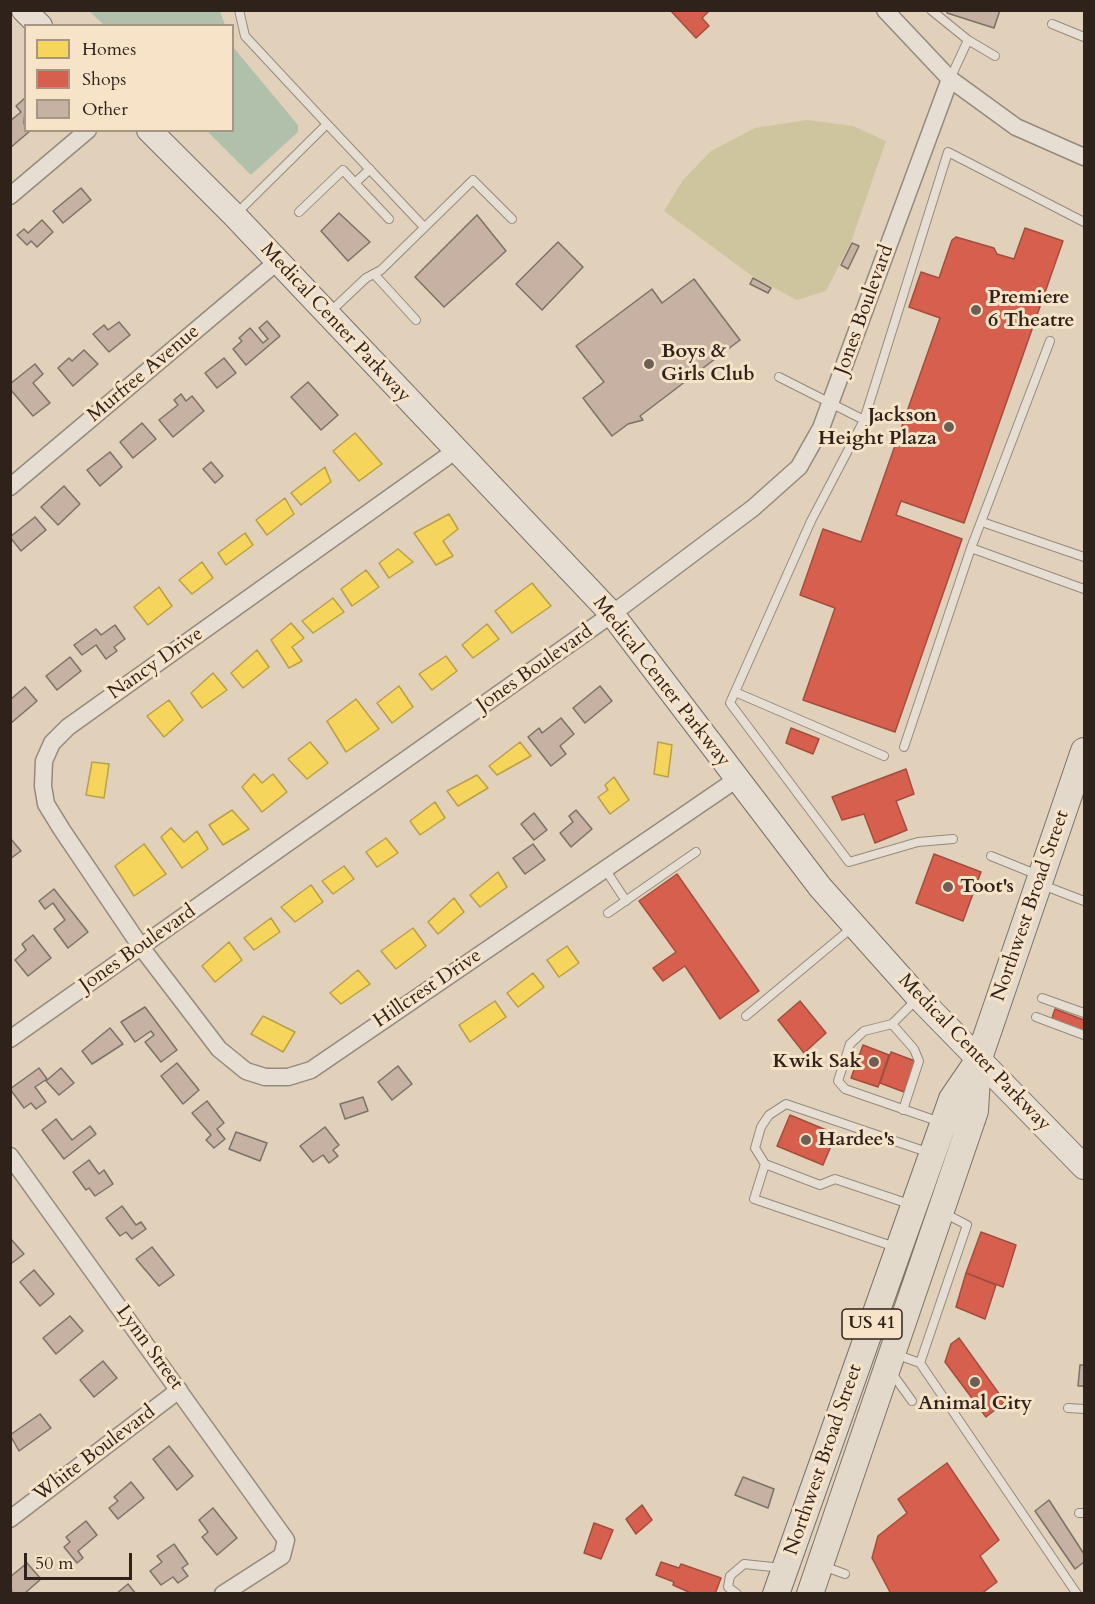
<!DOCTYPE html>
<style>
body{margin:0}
#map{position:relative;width:1095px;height:1604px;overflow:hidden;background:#e1d1bb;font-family:Cardo,serif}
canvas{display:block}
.frame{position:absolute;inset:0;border:12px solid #2e221b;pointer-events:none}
.legend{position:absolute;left:24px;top:24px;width:210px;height:108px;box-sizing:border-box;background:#f6e3c8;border:2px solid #a69683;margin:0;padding:8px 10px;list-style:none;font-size:18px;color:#2e221b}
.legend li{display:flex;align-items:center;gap:12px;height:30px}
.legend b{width:30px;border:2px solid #a69683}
.scale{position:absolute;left:24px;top:1553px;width:108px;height:27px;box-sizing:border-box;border:3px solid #2e221b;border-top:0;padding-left:8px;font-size:18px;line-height:21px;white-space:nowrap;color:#2e221b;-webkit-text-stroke:4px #f6e3c8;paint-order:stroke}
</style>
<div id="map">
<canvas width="1095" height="1604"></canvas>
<div class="frame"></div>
<ul class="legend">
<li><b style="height:16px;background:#f6d55c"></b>Homes</li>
<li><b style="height:16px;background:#d6604d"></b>Shops</li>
<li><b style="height:16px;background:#c6b1a3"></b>Other</li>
</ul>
<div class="scale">50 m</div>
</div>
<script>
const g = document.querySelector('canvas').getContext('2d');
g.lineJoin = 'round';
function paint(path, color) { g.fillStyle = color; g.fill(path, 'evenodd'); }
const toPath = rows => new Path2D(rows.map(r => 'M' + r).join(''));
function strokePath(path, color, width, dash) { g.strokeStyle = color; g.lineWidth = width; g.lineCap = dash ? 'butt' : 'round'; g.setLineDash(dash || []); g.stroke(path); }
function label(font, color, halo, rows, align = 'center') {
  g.font = font + ' Cardo,serif'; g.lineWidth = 6; g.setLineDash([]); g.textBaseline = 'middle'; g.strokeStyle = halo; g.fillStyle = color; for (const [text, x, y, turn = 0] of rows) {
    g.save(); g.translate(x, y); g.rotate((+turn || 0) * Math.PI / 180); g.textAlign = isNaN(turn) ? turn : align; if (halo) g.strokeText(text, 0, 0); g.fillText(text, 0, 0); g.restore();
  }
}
paint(toPath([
 [807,120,853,126,886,141,851,242,826,291,797,300,752,276,664,211,683,180,711,151,755,128]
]), '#cec59e');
paint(toPath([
 [89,11,220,11,225,25,104,25],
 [233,47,298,125,298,132,251,175,207,131,232,130]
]), '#b1c0aa');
const homes = toPath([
 [355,433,382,464,359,481,333,451,355,433],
 [325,467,331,482,301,505,291,493,325,467],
 [285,498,294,514,267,535,256,520,285,498],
 [449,514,458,529,443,541,453,556,436,565,414,533,449,514],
 [245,533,253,545,226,565,218,553,245,533],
 [398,549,413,562,389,578,379,563,398,549],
 [202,562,213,578,192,594,179,580,202,562],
 [366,570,379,587,352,606,341,589,366,570],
 [532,583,551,606,512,633,495,611,532,583],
 [159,587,172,606,148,625,134,607,159,587],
 [333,598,344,612,313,633,302,621,333,598],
 [291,623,304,638,292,647,302,661,289,668,271,640,291,623],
 [487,624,499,639,473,658,462,645,487,624],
 [257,650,269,667,243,688,231,673,257,650],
 [446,656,457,671,432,690,419,674,446,656],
 [213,673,227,690,202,708,191,693,213,673],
 [399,686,413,707,392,723,377,703,399,686],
 [356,699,379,729,346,752,327,721,356,699],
 [169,700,183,720,164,737,147,716,169,700],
 [310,742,328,763,307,779,288,759,310,742],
 [520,742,531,756,497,775,489,766,520,742],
 [658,742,672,745,668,777,654,774,658,742],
 [92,762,109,764,104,798,86,795,92,762],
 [254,774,262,783,273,774,287,792,262,812,242,787,254,774],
 [477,775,488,788,458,806,447,791,477,775],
 [614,777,629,800,610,814,598,797,608,790,605,785,614,777],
 [435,802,445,818,420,835,410,821,435,802],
 [232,810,249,829,223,845,209,825,232,810],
 [171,828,184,842,197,831,208,849,182,868,161,837,171,828],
 [386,838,398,853,377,867,366,852,386,838],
 [144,844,166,874,134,896,115,866,144,844],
 [344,866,354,879,333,894,322,881,344,866],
 [498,872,507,887,480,907,470,895,498,872],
 [311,885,323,902,295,922,281,907,311,885],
 [454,898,464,912,438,934,428,922,454,898],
 [271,918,280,932,254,950,244,938,271,918],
 [413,928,426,946,396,969,381,951,413,928],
 [229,942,242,960,215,982,202,966,229,942],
 [567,946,579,963,559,977,547,960,567,946],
 [358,970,370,984,341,1004,330,993,358,970],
 [533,973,544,987,518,1007,507,993,533,973],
 [495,1001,506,1017,470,1042,459,1025,495,1001],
 [263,1016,295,1032,283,1052,251,1034,263,1016]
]);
paint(homes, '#f6d55c');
strokePath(homes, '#ba9f48', 1.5);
const shops = toPath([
 [670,10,710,10,702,18,709,26,696,38,670,10],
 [1025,228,1063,241,964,523,901,501,896,515,962,539,895,732,803,700,835,608,800,595,823,529,861,542,940,318,909,307,921,272,939,278,952,240,956,237,994,248,997,254,1014,259,1025,228],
 [791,728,819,739,813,754,786,743,791,728],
 [906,769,914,794,896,801,907,830,875,843,864,814,842,820,832,797,906,769],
 [934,854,981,872,963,921,916,903,934,854],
 [677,874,759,991,720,1019,685,966,663,981,653,968,676,952,639,901,677,874],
 [800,1001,826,1033,804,1053,778,1020,800,1001],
 [1055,1009,1084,1020,1084,1034,1051,1021,1055,1009],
 [863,1045,889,1055,878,1087,851,1078,863,1045],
 [891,1052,915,1061,904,1092,880,1083,891,1052],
 [790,1115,836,1134,823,1165,777,1146,790,1115],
 [981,1232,1016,1245,1003,1287,966,1273,981,1232],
 [966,1273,996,1285,985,1319,956,1307,966,1273],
 [959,1338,1005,1402,986,1417,945,1362,951,1344,959,1338],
 [947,1463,999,1540,980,1556,997,1582,981,1594,891,1594,872,1558,878,1536,907,1513,898,1499,947,1463],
 [642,1505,652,1520,636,1534,626,1519,642,1505],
 [594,1523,613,1530,601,1559,584,1553,594,1523],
 [661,1562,679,1568,681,1564,721,1578,715,1594,693,1594,673,1585,674,1582,656,1575,661,1562]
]);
paint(shops, '#d6604d');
strokePath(shops, '#a44d3e', 1.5);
const building = toPath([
 [948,10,1000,10,994,28,947,13,948,10],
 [26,97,24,123,26,130,30,131,10,148,10,121,21,112,16,106,26,97],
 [81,188,91,200,63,223,53,211,81,188],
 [339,213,370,242,348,261,321,231,339,213],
 [477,215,506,251,444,307,415,277,477,215],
 [42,220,53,232,37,247,31,241,27,245,17,235,24,229,28,233,42,220],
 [558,242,583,267,542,310,516,284,558,242],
 [852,243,859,246,848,269,841,265,852,243],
 [753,278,771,288,768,293,750,284,753,278],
 [694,279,740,340,640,416,643,420,628,424,612,436,583,398,604,382,576,346,652,289,662,303,694,279],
 [267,321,280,336,246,365,233,349,242,341,239,338,250,328,263,343,268,339,259,328,267,321],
 [119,322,130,335,109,352,93,334,104,325,108,330,119,322],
 [84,350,98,364,73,386,58,368,69,358,72,361,84,350],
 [224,358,236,373,217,388,205,373,224,358],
 [35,364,43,374,33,383,50,403,33,416,10,389,10,384,35,364],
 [308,382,338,415,321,430,291,397,308,382],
 [181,394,186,401,192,396,204,411,173,437,159,420,178,405,174,400,181,394],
 [142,423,156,439,133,458,120,442,142,423],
 [110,452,122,467,100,486,87,470,110,452],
 [211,462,223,476,215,483,203,469,211,462],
 [64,486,80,504,58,525,41,507,64,486],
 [35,517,46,530,21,551,10,537,35,517],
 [115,625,125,639,114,647,117,651,106,659,96,645,82,655,74,645,96,629,101,635,115,625],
 [70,657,81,671,57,690,46,676,70,657],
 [600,686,612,701,585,723,573,708,600,686],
 [25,687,37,701,10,724,10,700,25,687],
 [561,718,574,734,560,746,566,754,551,766,528,737,539,728,542,733,561,718],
 [576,810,592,829,571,847,560,833,573,822,569,816,576,810],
 [534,813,547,830,534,840,521,824,534,813],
 [10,838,21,851,10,859,10,838],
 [533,844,545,860,525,874,513,858,533,844],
 [54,889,88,932,68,948,54,929,65,920,53,903,45,909,39,901,54,889],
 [33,935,51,958,28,976,15,960,26,950,22,944,33,935],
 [145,1007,177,1050,161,1062,145,1042,154,1035,151,1031,135,1042,121,1022,145,1007],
 [110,1028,123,1044,92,1064,82,1051,110,1028],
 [177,1063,199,1090,183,1104,161,1076,177,1063],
 [398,1066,412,1084,392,1100,378,1082,398,1066],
 [39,1068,47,1079,35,1087,46,1102,36,1109,31,1103,24,1108,10,1089,39,1068],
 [61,1068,74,1083,59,1095,46,1081,61,1068],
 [363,1097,368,1111,345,1119,340,1104,363,1097],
 [207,1101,224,1123,217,1129,225,1139,214,1148,206,1140,211,1135,192,1113,207,1101],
 [56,1119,72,1140,90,1126,96,1134,64,1159,42,1130,56,1119],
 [325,1127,339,1145,333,1150,338,1156,329,1163,323,1155,313,1162,300,1146,325,1127],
 [236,1132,267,1143,260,1161,229,1149,236,1132],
 [89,1160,99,1174,104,1170,113,1184,95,1196,89,1188,86,1190,73,1172,89,1160],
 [122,1206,136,1225,141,1222,146,1229,132,1239,126,1232,120,1236,106,1218,122,1206],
 [10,1238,24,1254,12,1263,10,1260,10,1238],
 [152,1247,174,1275,159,1286,136,1259,152,1247],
 [34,1270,54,1294,40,1306,20,1282,34,1270],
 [70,1316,83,1331,56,1354,43,1338,70,1316],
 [103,1361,117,1378,94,1397,80,1380,103,1361],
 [1080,1365,1084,1365,1084,1386,1078,1386,1080,1365],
 [40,1414,51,1428,19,1451,10,1435,40,1414],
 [169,1446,193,1476,177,1490,153,1459,169,1446],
 [743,1477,774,1489,768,1508,735,1495,743,1477],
 [131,1482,144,1498,118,1519,109,1508,118,1501,114,1497,131,1482],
 [1049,1500,1084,1554,1084,1562,1075,1569,1035,1511,1049,1500],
 [213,1508,237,1538,217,1555,202,1537,208,1532,199,1520,213,1508],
 [86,1521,97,1535,78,1551,83,1558,77,1563,64,1547,70,1542,66,1537,86,1521],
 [174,1544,188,1564,182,1568,188,1576,178,1583,173,1577,161,1585,150,1571,162,1562,157,1556,174,1544],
 [27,1563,41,1579,24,1594,12,1594,10,1577,27,1563],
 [128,1584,136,1594,116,1594,128,1584]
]);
paint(building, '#c6b1a3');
strokePath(building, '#7b7266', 1.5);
const service = toPath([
 [931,10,968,40],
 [1052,24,1084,37],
 [950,79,968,40,995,56],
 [327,124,424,227],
 [355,183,389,219],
 [299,212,343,170,355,183,370,169],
 [237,213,327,124,245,36,239,10],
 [374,274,416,320],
 [330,312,366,278,381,270,473,180,512,219],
 [779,377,864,420],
 [982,522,1084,557],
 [971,548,1084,589],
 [735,692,884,756],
 [904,747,971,548,1050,341],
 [953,839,918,842,849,862,730,703,811,521,864,420,948,152,1084,222],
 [991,856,1038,875],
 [605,869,626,901],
 [1040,884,1084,901],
 [608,913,696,852],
 [1042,998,1084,1013],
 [917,999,892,1024,864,1031,850,1044,838,1081,845,1089,940,1122],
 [746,1016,854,926],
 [1036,1017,1084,1035],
 [892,1024,914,1049,919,1061,903,1110],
 [765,1164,755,1148,761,1127,769,1115,786,1104,930,1153],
 [944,1213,967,1225,920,1363,1077,1594],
 [895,1247,754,1199,765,1164,820,1185,835,1179,912,1205],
 [895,1354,920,1363],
 [891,1372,912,1401],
 [1068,1408,1084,1409],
 [1079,1513,1084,1513],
 [823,1566,845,1574],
 [737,1594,728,1587,730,1576,744,1564,782,1568]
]);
const minor = toPath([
 [885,10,950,79,1016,127,1084,157],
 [10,196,88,130],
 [455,451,68,727,52,743,44,761,43,786,46,804,62,830,141,947,219,1049,246,1071,265,1077,288,1077,311,1070,737,779],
 [10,487,278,261],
 [10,1039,612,614,753,508,799,467,821,428,950,79],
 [10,1156,286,1540,282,1556,223,1594],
 [10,1519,179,1390]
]);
const secondary = toPath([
 [24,10,40,26],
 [149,130,234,215,612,614,820,887,919,998,1084,1167]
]);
const primary = toPath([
 [776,1594,952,1099,978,1061],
 [810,1594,975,1111,978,1061,1084,751]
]);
strokePath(service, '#948a7c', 10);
strokePath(minor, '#948a7c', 19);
strokePath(secondary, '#7b7266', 26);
strokePath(primary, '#7b7266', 28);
strokePath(service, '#e6ded3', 8);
strokePath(minor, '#e6ded3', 16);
strokePath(secondary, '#e6ded3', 24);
strokePath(primary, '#e2d9cb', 26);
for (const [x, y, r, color] of [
 [976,310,6,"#6d5f53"],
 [649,364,6,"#6d5f53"],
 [949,427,6,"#6d5f53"],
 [948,887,6,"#6d5f53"],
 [874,1062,6,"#6d5f53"],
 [806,1140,6,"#6d5f53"],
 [975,1382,6,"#6d5f53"]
]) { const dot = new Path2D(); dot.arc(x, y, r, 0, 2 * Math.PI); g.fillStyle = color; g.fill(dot); strokePath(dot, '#f6e3c8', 2); }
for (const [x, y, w] of [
 [872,1324,60]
]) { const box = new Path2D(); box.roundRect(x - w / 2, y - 15, w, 30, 4.5); g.fillStyle = '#f6e3c8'; g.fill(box); strokePath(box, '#2e221b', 1.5); }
label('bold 18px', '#2e221b', null, [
 ["US 41",872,1324]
]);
label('bold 20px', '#2e221b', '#f6e3c8', [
 ["Premiere",988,298],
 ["6 Theatre",988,321],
 ["Boys &",661,352],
 ["Girls Club",661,375],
 ["Jackson",937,416,"right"],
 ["Height Plaza",937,439,"right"],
 ["Toot's",960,887],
 ["Kwik Sak",862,1062,"right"],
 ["Hardee's",818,1140],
 ["Animal City",975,1404,"center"]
], 'left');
label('20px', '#2e221b', '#f6e3c8', [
 ["Jones Boulevard",865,310,-70],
 ["Medical Center Parkway",335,323,47],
 ["Murfree Avenue",144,374,-40],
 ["Nancy Drive",156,664,-35],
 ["Jones Boulevard",535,669,-35],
 ["Medical Center Parkway",661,682,52],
 ["Northwest Broad Street",1031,906,-71],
 ["Jones Boulevard",138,949,-35],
 ["Hillcrest Drive",428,989,-34],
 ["Medical Center Parkway",974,1053,46],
 ["Lynn Street",149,1348,54],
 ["White Boulevard",95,1454,-37],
 ["Northwest Broad Street",824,1460,-71]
]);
</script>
